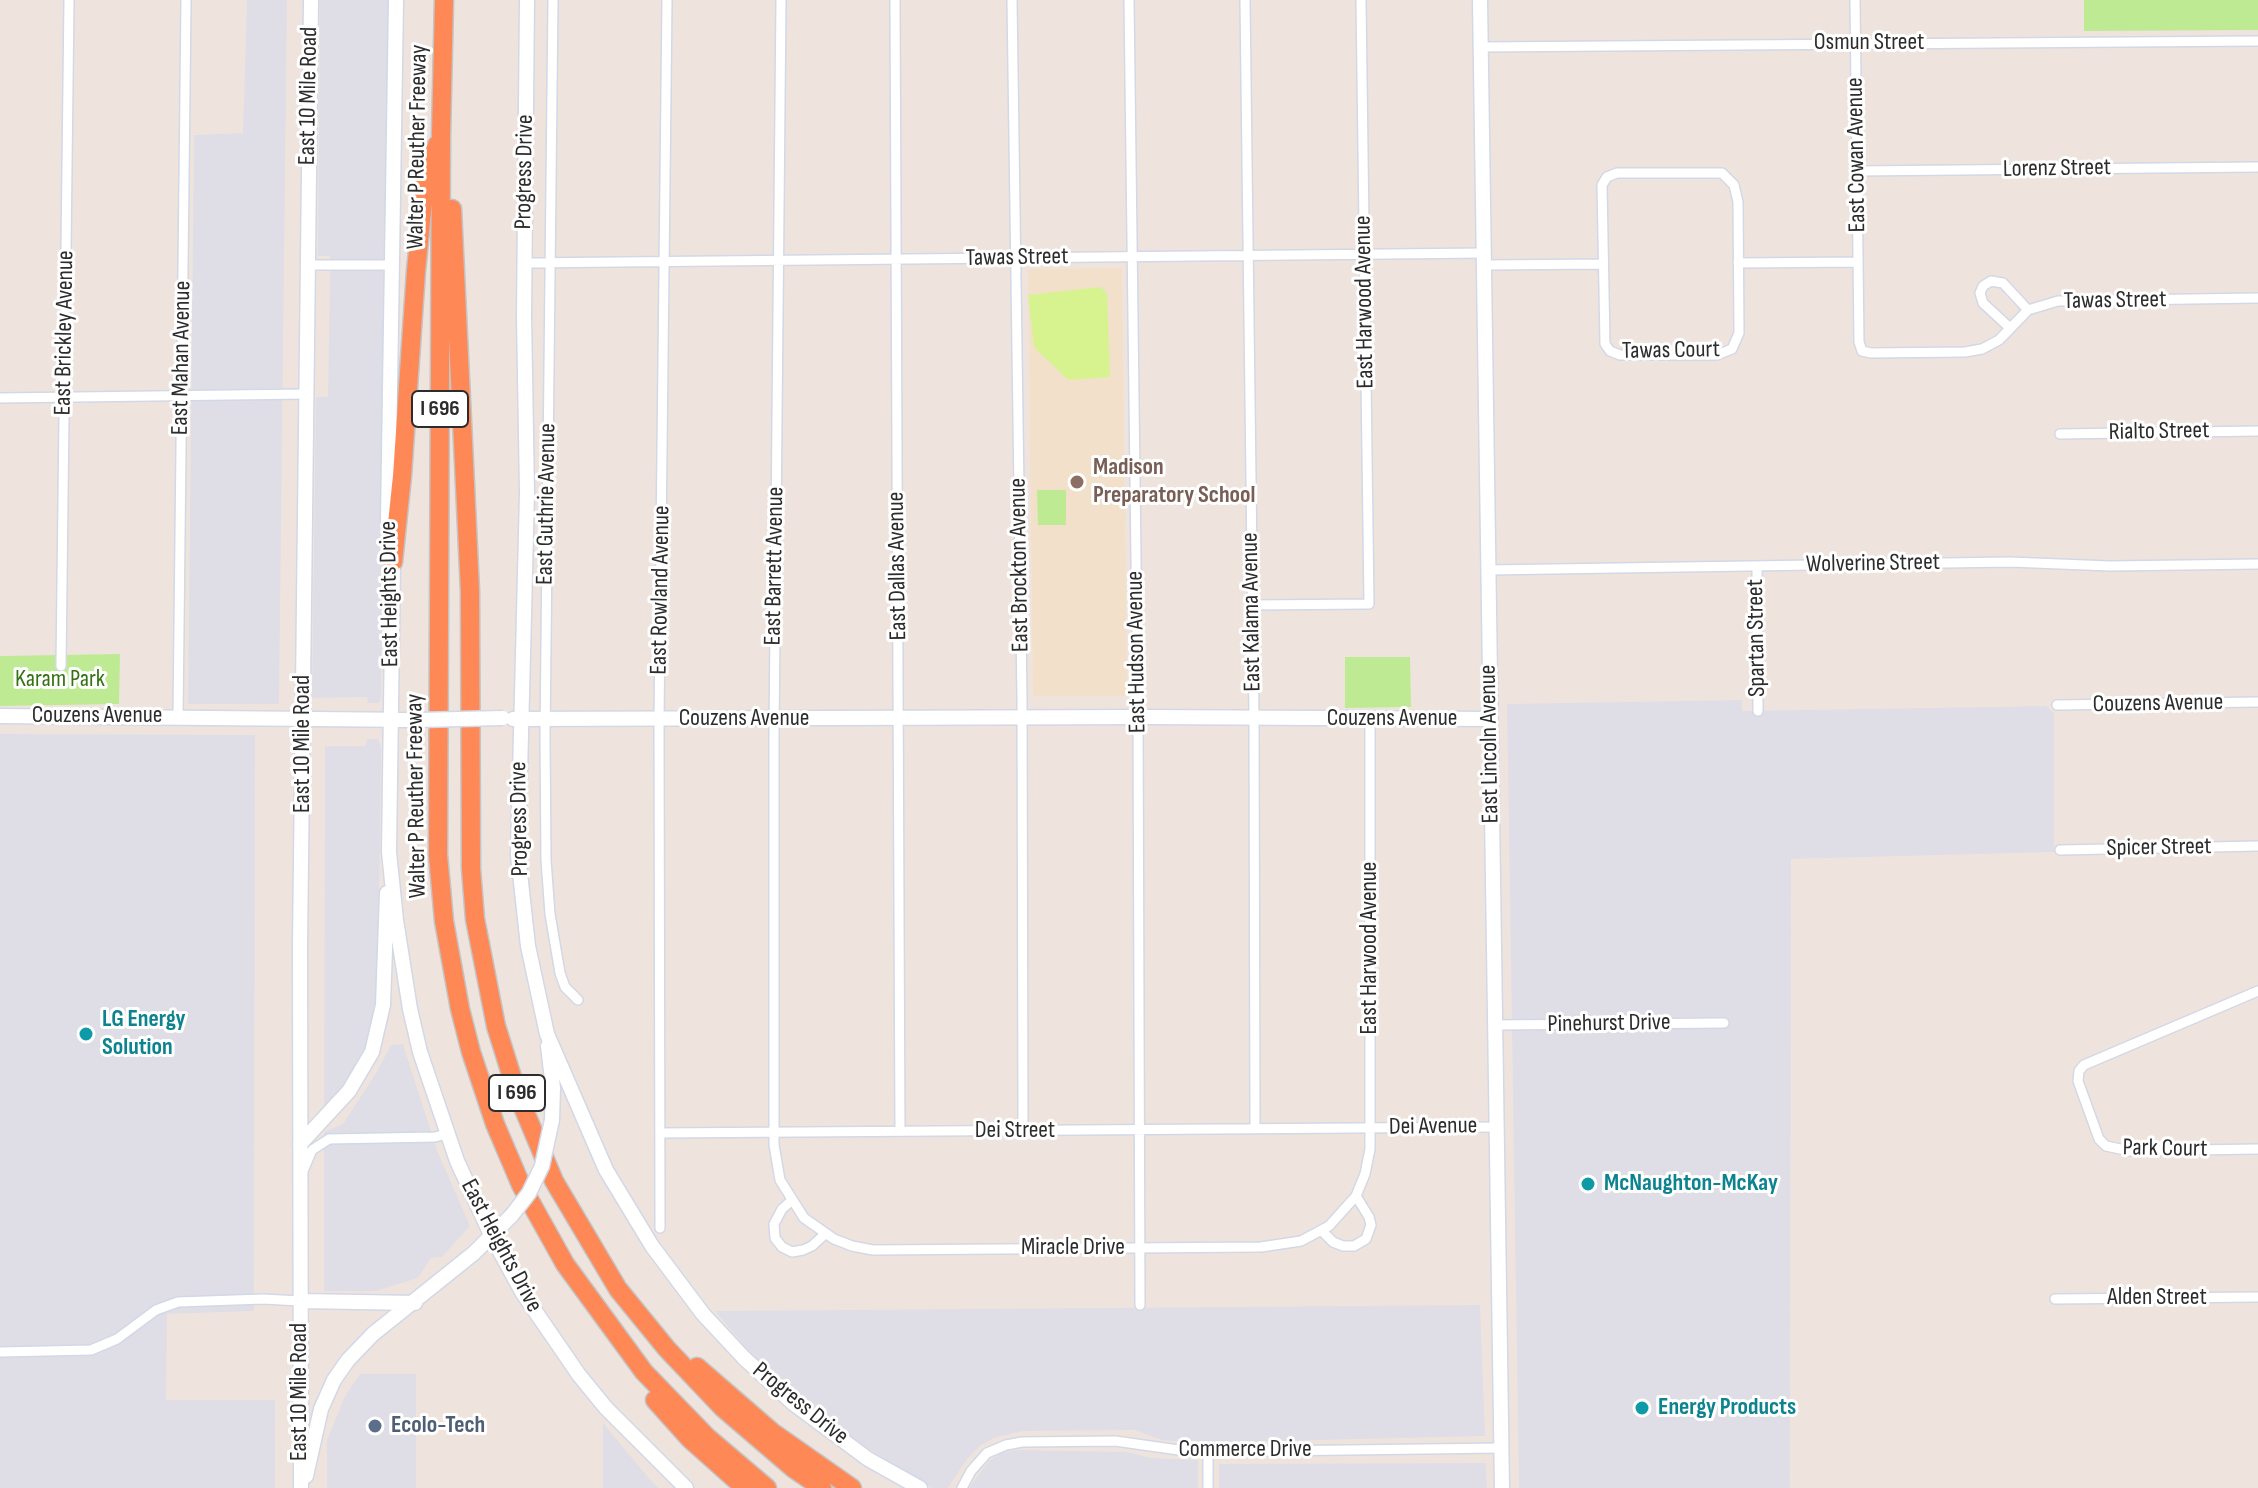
<!DOCTYPE html>
<style>
body{margin:0}
canvas{display:block;background:#efe4dd}
</style>
<canvas width="2258" height="1488"></canvas>
<script>
const g = document.querySelector('canvas').getContext('2d');
g.lineJoin = 'round';
function paint(path, color) { g.fillStyle = color; g.fill(path, 'evenodd'); }
const toPath = rows => new Path2D(rows.map(r => 'M' + r).join(''));
function strokePath(path, color, width, dash) { g.strokeStyle = color; g.lineWidth = width; g.lineCap = dash ? 'butt' : 'round'; g.setLineDash(dash || []); g.stroke(path); }
function label(font, color, halo, rows, align = 'center') {
  g.font = font + ' "Sofia Sans Condensed",sans-serif'; g.lineWidth = 6; g.setLineDash([]); g.textBaseline = 'middle'; g.strokeStyle = halo; g.fillStyle = color; for (const [text, x, y, turn = 0] of rows) {
    g.save(); g.translate(x, y); g.rotate((+turn || 0) * Math.PI / 180); g.textAlign = isNaN(turn) ? turn : align; if (halo) g.strokeText(text, 0, 0); g.fillText(text, 0, 0); g.restore();
  }
}
paint(toPath([
 [247,0,287,0,279,704,188,704,194,135,243,133],
 [320,0,390,0,381,697,379,703,368,703,367,697,312,698,316,397,328,397,330,276,330,256,318,256,318,253],
 [1742,700,1742,711,2046,706,2054,713,2054,852,1791,859,1790,1488,1519,1488,1507,704],
 [0,734,255,735,254,1311,167,1314,166,1400,275,1400,275,1488,0,1488],
 [367,739,378,739,381,747,378,999,366,1050,341,1092,324,1110,325,746,365,746],
 [403,1044,437,1150,470,1226,442,1257,431,1258,418,1278,376,1291,324,1291,324,1132,343,1124,376,1073,391,1045],
 [1480,1305,1485,1436,1196,1443,1162,1440,1134,1430,1024,1431,996,1437,981,1445,967,1459,948,1488,932,1488,836,1428,763,1368,715,1311],
 [360,1374,416,1374,416,1488,327,1488,327,1440,345,1396],
 [603,1423,653,1483,659,1488,603,1488],
 [1017,1450,1127,1452,1151,1458,1198,1460,1198,1488,969,1488,989,1461,1001,1453],
 [1486,1463,1487,1488,1219,1488,1219,1464]
]), '#dfdee7');
paint(toPath([
 [1122,268,1127,696,1033,696,1028,269]
]), '#f2e0cb');
paint(toPath([
 [2084,0,2258,0,2258,30,2084,31],
 [1037,490,1066,490,1066,525,1038,525],
 [120,654,119,704,0,706,0,656],
 [1345,657,1410,657,1411,707,1345,708]
]), '#beea94');
paint(toPath([
 [1100,287,1107,293,1110,377,1068,380,1034,347,1028,295]
]), '#d6f38f');
const street = toPath([
 [553,0,545,736,546,860,550,914,560,973,565,987,578,1000],
 [781,0,774,733,774,1145,780,1180,804,1218,834,1239,852,1246,873,1250,1261,1247,1301,1241,1329,1226,1356,1196,1365,1174,1370,1149,1370,720],
 [895,0,900,1131],
 [1012,0,1022,698,1023,1131],
 [1129,0,1138,717,1140,1305],
 [1245,0,1254,718,1255,1128],
 [1855,0,1859,342,1862,351,1871,353,1965,352,1982,349,1999,340,2028,310,2058,301,2258,298],
 [1481,47,2258,41],
 [1857,171,2258,167],
 [1617,173,1722,173,1734,185,1738,202,1739,333,1732,349,1717,355,1620,355,1610,351,1605,344,1602,185,1607,177,1617,173],
 [524,263,1484,253],
 [1738,263,1858,262],
 [307,265,393,265],
 [1484,265,1603,264],
 [2010,328,1983,303,1980,293,1983,286,1991,281,2003,283,2028,310],
 [0,398,306,394],
 [2060,434,2258,431],
 [1757,566,1758,711],
 [1487,570,2010,562,2110,566,2258,564],
 [1252,605,1369,604,1361,0],
 [61,666,69,0],
 [2057,705,2258,702],
 [178,716,186,0],
 [2060,850,2258,846],
 [2258,991,2084,1065,2079,1071,2078,1081,2099,1139,2106,1146,2130,1151,2258,1149],
 [1494,1025,1724,1023],
 [660,1133,1496,1127],
 [303,1171,312,1150,329,1139,435,1137,446,1134],
 [791,1201,782,1209,774,1224,775,1238,782,1247,792,1252,803,1250,812,1246,824,1235],
 [660,1228,659,720,667,0],
 [1322,1231,1333,1242,1343,1246,1354,1246,1366,1239,1371,1225,1369,1217,1356,1196],
 [2055,1299,2258,1297],
 [0,1352,91,1350,117,1339,156,1310,178,1302,263,1299,300,1301],
 [1208,1452,1208,1488],
 [962,1488,971,1471,987,1453,1006,1445,1022,1442,1115,1441,1193,1452,1501,1448]
]);
const secondary = toPath([
 [396,0,388,520,393,562,389,852,396,920,410,1009,420,1052,457,1161,492,1237,522,1292,579,1375,606,1408,686,1488],
 [527,0,524,316,527,493,518,855,528,946,547,1034,606,1170,652,1246,703,1314,744,1358,794,1404,868,1459,920,1488],
 [1480,0,1502,1488],
 [0,716,418,720],
 [513,719,1148,717,1489,719],
 [548,1046,553,1088,552,1120],
 [300,1144,349,1091,372,1052,383,1005,387,893],
 [300,1301,415,1303],
 [306,1476,321,1409,334,1380,348,1360,373,1334,474,1253,512,1215],
 [301,1488,300,945,311,0]
]);
const highway = toPath([
 [444,0,441,135,438,855,444,921,460,1009,471,1052,495,1124,521,1185,565,1264,644,1372,707,1437,767,1488],
 [452,209,470,591,471,869,475,919,496,1026,517,1093,554,1181,618,1289,667,1349,723,1408,793,1468,822,1488],
 [393,562,402,476,416,271,426,170,437,145],
 [697,1367,772,1432,852,1488],
 [655,1400,690,1439,745,1488]
]);
strokePath(street, '#d2d8e6', 12);
strokePath(secondary, '#d2d8e6', 17);
strokePath(highway, '#c4c4c4', 21);
strokePath(street, '#fff', 9);
strokePath(secondary, '#fff', 14);
strokePath(highway, '#ff8857', 18);
const secondaryBridge = toPath([
 [418,720,503,718],
 [512,1215,529,1193,542,1166,552,1120]
]);
strokePath(secondaryBridge, '#d2d8e6', 17, []);
strokePath(secondaryBridge, '#fff', 14);
for (const [x, y, r, color] of [
 [1077,482,8,"#8d6e63"],
 [86,1034,8,"#0f9aa8"],
 [1588,1184,8,"#0f9aa8"],
 [1642,1408,8,"#0f9aa8"],
 [375,1426,8,"#5c6f8a"]
]) { const dot = new Path2D(); dot.arc(x, y, r, 0, 2 * Math.PI); g.fillStyle = color; g.fill(dot); strokePath(dot, '#fff', 3); }
for (const [x, y, w] of [
 [440,409,56],
 [517,1093,56]
]) { const box = new Path2D(); box.roundRect(x - w / 2, y - 18, w, 36, 6); g.fillStyle = '#fff'; g.fill(box); strokePath(box, '#2c2c2c', 2); }
label('bold 22px', '#2c2c2c', null, [
 ["I 696",440,409],
 ["I 696",517,1093]
]);
label('24px', '#2c2c2c', '#fff', [
 ["Osmun Street",1869,43],
 ["East 10 Mile Road",309,96,-89],
 ["Walter P Reuther Freeway",418,147,-89],
 ["East Cowan Avenue",1857,155,-91],
 ["Lorenz Street",2057,169,-1],
 ["Progress Drive",525,172,-89],
 ["Tawas Street",1017,258,-1],
 ["Tawas Street",2115,301,-1],
 ["East Harwood Avenue",1365,302,-91],
 ["East Brickley Avenue",65,333,-89],
 ["Tawas Court",1671,351,-1],
 ["East Mahan Avenue",182,358,-89],
 ["Rialto Street",2159,432,-1],
 ["East Guthrie Avenue",547,504,-89],
 ["Wolverine Street",1873,564,-1],
 ["East Brockton Avenue",1020,565,-91],
 ["East Barrett Avenue",775,566,-89],
 ["East Dallas Avenue",898,566,-91],
 ["East Rowland Avenue",661,590,-89],
 ["East Heights Drive",390,594,-91],
 ["East Kalama Avenue",1252,612,-91],
 ["Spartan Street",1757,638,-91],
 ["East Hudson Avenue",1137,652,-91],
 ["Couzens Avenue",2158,704,-1],
 ["Couzens Avenue",97,716],
 ["Couzens Avenue",744,719],
 ["Couzens Avenue",1392,719],
 ["East 10 Mile Road",303,744,-90],
 ["East Lincoln Avenue",1490,744,-91],
 ["Walter P Reuther Freeway",417,796,-91],
 ["Progress Drive",520,819,-91],
 ["Spicer Street",2159,848,-1],
 ["East Harwood Avenue",1370,948,-90],
 ["Pinehurst Drive",1609,1024,-1],
 ["Dei Avenue",1433,1127,-1],
 ["Dei Street",1015,1131],
 ["Park Court",2165,1149,1],
 ["East Heights Drive",501,1246,62],
 ["Miracle Drive",1073,1248],
 ["Alden Street",2157,1298],
 ["East 10 Mile Road",300,1392,-90],
 ["Progress Drive",800,1404,39],
 ["Commerce Drive",1245,1450]
]);
label('bold 24px', '#785e54', '#fff', [
 ["Madison",1093,468],
 ["Preparatory School",1093,496]
], 'left');
label('24px', '#347113', '#fff', [
 ["Karam Park",60,680]
]);
label('bold 24px', '#0d838f', '#fff', [
 ["LG Energy",102,1020],
 ["Solution",102,1048],
 ["McNaughton-McKay",1604,1184],
 ["Energy Products",1658,1408]
], 'left');
label('bold 24px', '#4e5e75', '#fff', [
 ["Ecolo-Tech",391,1426]
], 'left');
</script>
